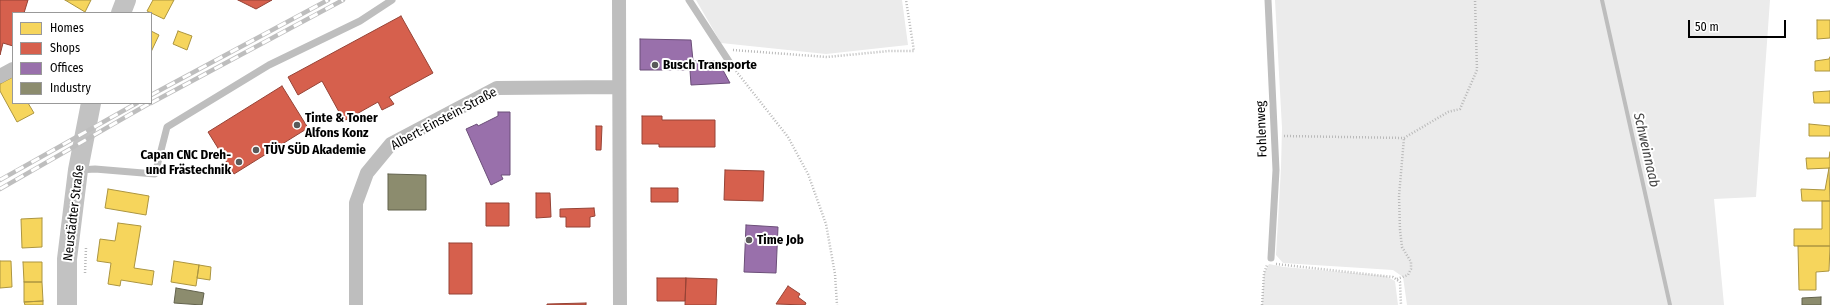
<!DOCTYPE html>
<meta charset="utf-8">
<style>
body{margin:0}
#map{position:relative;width:1830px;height:305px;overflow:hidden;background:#fff;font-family:"Fira Sans Condensed",sans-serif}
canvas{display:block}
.legend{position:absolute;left:12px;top:12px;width:140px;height:92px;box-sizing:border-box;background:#fff;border:1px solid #999;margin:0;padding:5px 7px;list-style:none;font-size:12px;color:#000}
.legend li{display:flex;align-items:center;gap:8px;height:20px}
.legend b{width:20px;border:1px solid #999}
.scale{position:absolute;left:1688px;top:20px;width:98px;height:18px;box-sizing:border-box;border:2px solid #000;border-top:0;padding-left:5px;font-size:12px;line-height:14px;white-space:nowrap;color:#000;-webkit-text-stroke:3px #fff;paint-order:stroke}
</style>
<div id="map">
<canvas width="1830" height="305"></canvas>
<ul class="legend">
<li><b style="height:11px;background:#f6d55c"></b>Homes</li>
<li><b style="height:11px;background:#d6604d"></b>Shops</li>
<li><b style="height:11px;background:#9970ab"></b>Offices</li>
<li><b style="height:11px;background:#8c8c6e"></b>Industry</li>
</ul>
<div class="scale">50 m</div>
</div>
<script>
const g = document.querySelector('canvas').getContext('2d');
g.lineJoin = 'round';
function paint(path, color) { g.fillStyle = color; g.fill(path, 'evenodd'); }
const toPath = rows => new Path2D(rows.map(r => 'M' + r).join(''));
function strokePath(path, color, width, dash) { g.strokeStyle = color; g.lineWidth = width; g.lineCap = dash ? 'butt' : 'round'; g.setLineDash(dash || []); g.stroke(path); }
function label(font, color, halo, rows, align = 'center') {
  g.font = font + ' "Fira Sans Condensed",sans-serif'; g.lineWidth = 4; g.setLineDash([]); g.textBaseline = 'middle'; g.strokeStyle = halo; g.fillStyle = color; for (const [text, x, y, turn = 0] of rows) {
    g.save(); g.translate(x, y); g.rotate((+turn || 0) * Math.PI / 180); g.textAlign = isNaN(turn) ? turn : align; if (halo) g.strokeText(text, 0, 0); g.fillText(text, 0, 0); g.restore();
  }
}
paint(toPath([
 [696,0,902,0,908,45,826,54,721,43],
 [1275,0,1770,0,1756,197,1714,199,1724,305,1407,305,1403,277,1393,270,1283,263,1276,255,1281,168,1282,128],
 [1269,264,1284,267,1386,276,1395,281,1398,305,1262,305,1264,273]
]), '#ebebeb');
const homes = toPath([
 [65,0,91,0,85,12,65,0],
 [153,0,174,0,164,19,147,11,153,0],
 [1817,20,1830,20,1830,38,1817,39,1817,20],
 [151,31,159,35,151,52,151,31],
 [178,31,192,36,187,50,173,44,178,31],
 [1830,57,1830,71,1815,71,1815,61,1829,59,1830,57],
 [13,77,13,103,28,103,34,113,17,122,0,91,0,84,13,77],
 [1830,91,1830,103,1814,103,1813,92,1830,91],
 [1809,124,1830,126,1830,136,1809,136,1809,124],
 [1830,152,1830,168,1807,169,1806,158,1829,158,1830,152],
 [1829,168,1830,201,1802,201,1801,189,1825,190,1829,168],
 [108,189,149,196,146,215,105,208,108,189],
 [1822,201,1830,201,1830,246,1794,246,1794,229,1822,229,1822,201],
 [42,218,42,247,22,248,21,219,42,218],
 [118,223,141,226,134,268,154,271,152,285,121,280,120,286,108,284,111,263,97,261,100,239,115,241,118,223],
 [1798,246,1830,246,1829,271,1816,272,1816,290,1799,290,1798,246],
 [0,261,11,261,12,287,0,288,0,261],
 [174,261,199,265,196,286,171,282,174,261],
 [23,262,42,262,42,282,24,282,23,262],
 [199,265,211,267,210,280,197,278,199,265],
 [24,282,42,282,43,301,24,302,24,282],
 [43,301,43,305,25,305,24,302,43,301]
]);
paint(homes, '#f6d55c');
strokePath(homes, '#ac9540', 1);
const shops = toPath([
 [0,0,28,0,24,13,13,13,13,46,3,43,0,55,0,0],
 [238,0,272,0,256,9,238,0],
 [401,16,433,73,389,97,394,104,382,110,378,102,344,121,322,81,298,95,288,77,401,16],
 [282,86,308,128,234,174,208,132,282,86],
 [642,116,662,116,662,120,715,120,715,147,659,147,659,144,642,144,642,116],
 [596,126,602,126,601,150,596,150,596,126],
 [725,170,764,171,763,201,724,200,725,170],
 [651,188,678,188,678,202,651,202,651,188],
 [536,193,550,193,551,217,536,218,536,193],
 [486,203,509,203,509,226,486,226,486,203],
 [594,208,595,216,590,217,590,227,566,227,566,217,560,217,560,209,594,208],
 [449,243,472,243,472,294,449,294,449,243],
 [657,278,686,278,685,301,657,301,657,278],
 [686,278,717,279,716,305,685,305,686,278],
 [788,286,800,294,798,297,806,303,805,305,776,304,788,286],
 [586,303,586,305,547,305,547,304,586,303]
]);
paint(shops, '#d6604d');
strokePath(shops, '#964336', 1);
const offices = toPath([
 [640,39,691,40,693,61,718,61,730,83,691,85,690,70,640,70,640,39],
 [498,112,510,112,510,175,501,175,503,179,491,185,466,129,477,124,478,126,498,116,498,112],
 [746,225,778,227,776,273,744,272,746,225]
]);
paint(offices, '#9970ab');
strokePath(offices, '#6b4e78', 1);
const industry = toPath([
 [388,174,426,175,426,210,388,210,388,174],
 [176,288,204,293,202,305,174,303,176,288],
 [1821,297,1821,305,1802,305,1802,298,1821,297]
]);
paint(industry, '#8c8c6e');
strokePath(industry, '#62624d', 1);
strokePath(toPath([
 [1602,0,1670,305]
]), '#bdbdbd', 4);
strokePath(toPath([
 [733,50,827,57,889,51,914,51,906,0],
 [736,71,788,137,808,174,826,224,835,274,837,305],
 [1284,136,1404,138,1448,112,1460,109,1477,70,1475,0],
 [1276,264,1393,277,1400,282,1401,305],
 [85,273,86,248],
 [1397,279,1408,275,1411,269,1411,262,1402,247,1400,230,1399,196,1404,138],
 [1262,305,1264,273,1267,265]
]), '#b9b9b9', 2.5, [1, 2]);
strokePath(toPath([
 [689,0,730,63],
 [1268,0,1276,170,1271,258],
 [80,170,95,169,155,174,167,127,269,65,360,21,392,0]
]), '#bebebe', 7);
strokePath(toPath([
 [619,0,620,305],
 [0,76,13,69],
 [356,305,356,203,367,173,391,144,497,88,618,87]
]), '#bebebe', 14);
strokePath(toPath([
 [121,13,126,0],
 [67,305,67,259,78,170,91,103]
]), '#c2c2c2', 20);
const rail = toPath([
 [151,95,328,0],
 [151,103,343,0],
 [0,180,137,103],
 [0,189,150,103]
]);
strokePath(rail, '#bebebe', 4.5);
strokePath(rail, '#fff', 3, [9]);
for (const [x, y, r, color] of [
 [655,65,4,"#595959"],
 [297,125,4,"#595959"],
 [256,150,4,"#595959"],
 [239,162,4,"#595959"],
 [749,240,4,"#595959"]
]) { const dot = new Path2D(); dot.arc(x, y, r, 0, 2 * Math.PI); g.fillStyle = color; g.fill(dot); strokePath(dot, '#fff', 1.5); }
label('bold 13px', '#000', '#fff', [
 ["Busch Transporte",663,65],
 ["Tinte & Toner",305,118],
 ["Alfons Konz",305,133],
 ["TÜV SÜD Akademie",264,150],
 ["Capan CNC Dreh-",231,155,"right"],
 ["und Frästechnik",231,170,"right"],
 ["Time Job",757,240]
], 'left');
label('13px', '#000', '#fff', [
 ["Albert-Einstein-Straße",444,119,-28],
 ["Fohlenweg",1262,129,-92],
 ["Neustädter Straße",74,213,-83]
]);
label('italic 14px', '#424242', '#fff', [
 ["Schweinnaab",1646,150,77]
]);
</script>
